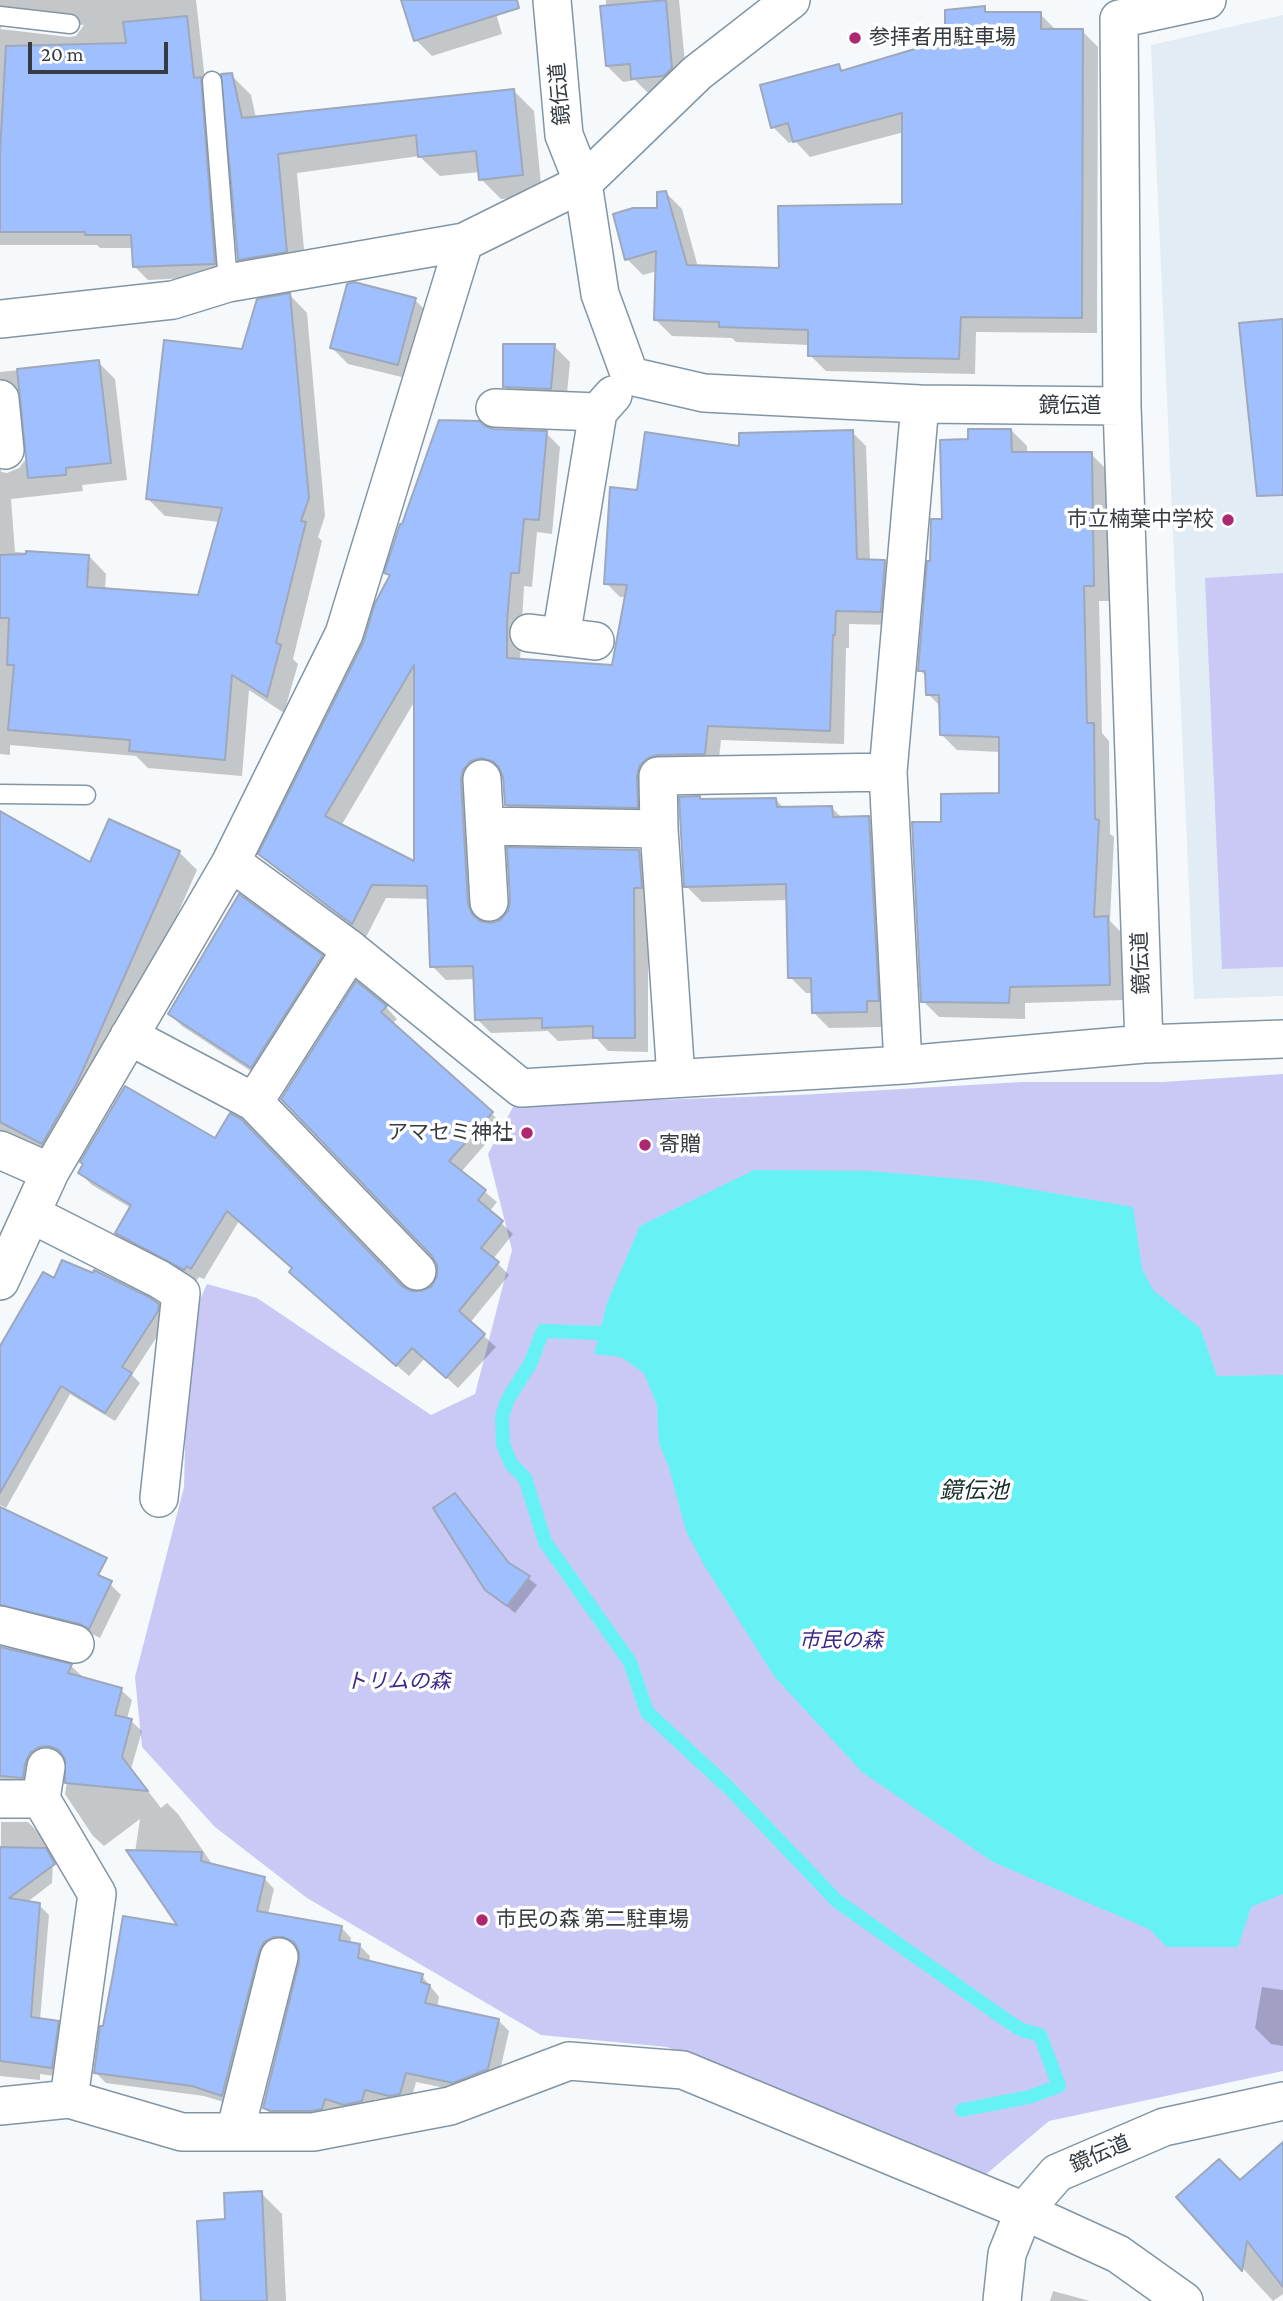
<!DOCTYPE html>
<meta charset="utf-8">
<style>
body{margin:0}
#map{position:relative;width:1283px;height:2301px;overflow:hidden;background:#f5f9fc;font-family:"Crimson Pro",serif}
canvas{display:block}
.scale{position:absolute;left:28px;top:42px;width:140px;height:32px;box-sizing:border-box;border:4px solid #343b41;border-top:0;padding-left:9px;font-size:21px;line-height:24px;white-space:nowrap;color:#343b41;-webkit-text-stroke:5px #fff;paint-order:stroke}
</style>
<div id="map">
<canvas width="1283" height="2301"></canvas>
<div class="scale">20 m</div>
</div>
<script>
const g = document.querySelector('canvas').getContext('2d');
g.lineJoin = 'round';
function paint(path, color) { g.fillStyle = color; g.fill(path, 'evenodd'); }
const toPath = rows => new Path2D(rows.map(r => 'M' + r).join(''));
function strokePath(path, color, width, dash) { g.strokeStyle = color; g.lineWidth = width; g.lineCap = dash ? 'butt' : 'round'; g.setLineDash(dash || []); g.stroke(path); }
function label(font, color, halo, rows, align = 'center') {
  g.font = font + ' "Crimson Pro","Noto Sans JP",serif'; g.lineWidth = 7; g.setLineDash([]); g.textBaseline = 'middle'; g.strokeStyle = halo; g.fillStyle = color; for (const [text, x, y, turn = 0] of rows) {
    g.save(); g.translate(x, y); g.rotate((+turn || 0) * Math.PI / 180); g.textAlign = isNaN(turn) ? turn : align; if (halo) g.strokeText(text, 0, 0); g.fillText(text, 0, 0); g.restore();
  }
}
paint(toPath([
 [1283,15,1283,996,1194,999,1151,45]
]), '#e2ecf4');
paint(toPath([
 [1283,573,1283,967,1222,969,1205,578],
 [1283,1074,1283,2071,1049,2121,984,2176,667,2047,541,2035,307,1898,215,1827,142,1747,135,1677,184,1487,188,1326,207,1284,257,1298,431,1415,475,1394,512,1250,488,1154,514,1105,798,1095,1022,1082,1163,1082]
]), '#cac9f6');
paint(toPath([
 [754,1170,871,1171,984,1181,1133,1207,1142,1269,1153,1290,1200,1328,1217,1376,1283,1375,1283,1894,1251,1907,1238,1947,1167,1947,1149,1929,993,1862,862,1772,774,1676,704,1565,686,1531,669,1468,659,1443,657,1405,644,1373,621,1357,594,1354,607,1303,640,1226]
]), '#66f2f5');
paint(toPath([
 [0,0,196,0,227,276,148,280,135,267,134,248,100,248,97,245,0,245],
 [15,17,84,25,76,36,69,37,0,29,8,18],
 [403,0,492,0,502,34,432,56,416,40],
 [606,0,679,0,687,84,649,94,635,80,623,82,607,66],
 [984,8,989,14,1040,14,1056,30,1082,31,1098,47,1097,333,976,332,975,374,826,371,810,355,810,345,736,342,732,338,672,336,656,320,657,271,643,275,627,259,659,210,666,193,682,209,698,267,781,270,904,205,904,132,810,157,795,141,789,143,773,127,839,66,845,72,947,41],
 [231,75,251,95,256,118,514,91,534,111,542,195,501,199,481,179,480,172,440,176,419,156,297,173,306,271,259,279,239,259],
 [290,295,307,313,325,516,318,537,322,541,293,659,298,664,284,713,249,690,242,776,148,768,136,756,10,745,10,755,0,754,0,463,1,472,7,473,19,468,26,459,28,449,22,396,17,395,0,405,0,372,98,362,115,379,127,480,82,485,83,491,11,499,15,552,89,556,106,574,105,590,200,597,220,522,165,516,148,499,243,350],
 [415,300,431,316,414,380,348,364,332,348],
 [554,346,570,362,566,404,521,403,505,387],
 [484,428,494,431,546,433,560,447,552,534,537,532,532,587,524,586,520,661,613,667,626,597,620,597,606,583,639,492,741,448,852,432,866,446,870,561,885,562,899,576,894,625,849,624,849,648,846,648,844,744,721,740,718,767,672,768,651,821,520,819,506,805,503,773,496,771,474,795,483,923,491,925,639,851,653,865,648,901,648,1052,608,1051,597,1039,558,1041,548,1031,491,1033,477,1019,475,979,446,980,432,966,430,899,386,898,366,937,275,868,261,854,365,644,391,577,386,573],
 [416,699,416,864,341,826],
 [1011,430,1027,446,1027,454,1091,454,1107,470,1109,601,1099,601,1102,733,1109,741,1110,834,1114,837,1110,921,1123,934,1125,1000,1025,1003,1025,1019,939,1017,923,1001,943,824,1000,795,1001,752,957,750,941,734,941,707,928,694,927,678,920,670,932,563,970,441],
 [699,798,702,801,776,800,785,809,831,807,843,819,869,818,885,834,883,1027,829,1028,813,1012,813,993,806,993,790,977,788,900,702,902,686,886],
 [0,821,91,865,179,852,197,870,95,1101,60,1160,0,1157],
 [322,957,334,969,263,1079,182,1026,170,1014],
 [386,1007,397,1019,392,1024,503,1124,461,1172,497,1202,489,1212,513,1234,493,1259,509,1275,470,1323,496,1347,458,1388,425,1358,409,1376,303,1284,294,1269,239,1221,204,1279,199,1277,196,1281,129,1244,117,1233,131,1208,92,1185,80,1173,126,1088,402,1288,411,1293,422,1293,432,1288,439,1277,439,1265,434,1255,283,1099],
 [55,1280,158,1305,167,1315,167,1321,132,1375,140,1383,115,1421,70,1394,6,1508,0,1505,0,1350],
 [462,1503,512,1566,537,1585,515,1613,486,1589],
 [0,1550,110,1584,121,1595,100,1638,92,1634,17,1615,0,1618],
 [0,1648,71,1666,82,1676,81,1679,121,1690,132,1700,127,1719,131,1721,142,1731,131,1769,161,1808,167,1803,178,1814,212,1864,264,1878,274,1889,268,1914,341,1927,351,1938,350,1944,359,1945,370,1956,369,1963,422,1976,439,1997,437,2008,498,2020,509,2031,498,2080,464,2092,416,2082,410,2104,401,2106,375,2099,372,2112,356,2115,336,2109,333,2119,275,2119,265,2108,301,1962,300,1949,296,1946,285,1947,233,2105,204,2096,106,2083,96,2073,180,1927,134,1859,140,1819,104,1846,93,1836,65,1794,69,1770,67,1759,60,1756,50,1757,33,1788,0,1792],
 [1,1822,28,1822,38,1832,53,1856,52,1883,26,1903,39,1905,49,1915,40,2020,58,2022,68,2032,61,2077,40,2074,40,2080,0,2076],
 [1262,1987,1283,1990,1283,2046,1271,2044,1255,2028],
 [1283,2160,1283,2294,1273,2301,1178,2198,1240,2182],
 [261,2193,282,2214,286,2301,203,2301,227,2221],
 [1053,2291,1090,2301,1050,2301]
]), '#0003');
strokePath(toPath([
 [600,1333,543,1331,530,1364,508,1399,502,1416,503,1444,511,1464,525,1478,545,1542,630,1662,647,1712,728,1787,837,1901,1009,2022,1022,2030,1040,2035,1059,2086,1029,2097,962,2110]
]), '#66f2f5', 14);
const building = toPath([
 [401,0,517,0,519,8,414,41,401,0],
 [666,0,672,68,664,76,631,79,630,64,606,66,600,6,666,0],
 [985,6,985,12,1041,12,1041,29,1083,29,1082,318,961,317,959,359,808,356,808,330,719,327,719,322,654,320,656,251,625,260,613,214,633,208,657,208,657,192,666,191,687,265,779,268,778,206,902,204,902,113,793,142,788,123,771,128,760,85,839,64,841,71,945,40,945,10,985,6],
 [187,16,194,78,201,77,215,264,133,267,131,235,85,235,85,232,0,232,0,151,6,46,126,43,123,22,187,16],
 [232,73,242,118,514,89,523,175,479,180,476,151,418,157,416,135,278,154,287,252,238,260,221,74,232,73],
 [354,282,416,298,398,365,330,348,347,284,354,282],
 [290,293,309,498,301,521,306,522,276,643,281,645,267,697,232,675,225,760,129,751,130,740,8,730,14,665,7,665,9,618,0,618,0,555,26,554,26,551,89,555,87,587,198,595,222,508,146,499,164,340,242,349,257,299,290,293],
 [1283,319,1283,495,1257,496,1239,323,1283,319],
 [503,344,555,344,551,389,503,387,503,344],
 [99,360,111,463,66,468,66,475,28,478,17,369,99,360],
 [439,420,480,421,484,426,494,429,547,431,539,520,524,519,519,573,511,573,507,622,507,658,612,665,627,585,604,584,610,487,637,490,645,432,739,446,739,433,853,430,857,559,885,560,881,612,836,611,835,635,833,635,830,731,708,726,705,754,657,755,648,758,640,765,637,776,638,808,505,805,503,777,499,767,492,761,481,758,471,761,463,770,461,780,468,903,472,914,480,921,491,923,500,920,508,911,510,901,507,847,639,850,642,888,634,888,635,1038,593,1038,593,1026,542,1028,542,1018,475,1020,473,966,430,967,427,886,372,885,352,924,258,854,363,643,375,603,390,575,384,573,400,524,402,524,439,420],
 [414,665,414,861,325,816,414,665],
 [968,429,1011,429,1012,452,1092,452,1094,586,1084,586,1087,723,1094,723,1095,819,1099,820,1094,917,1108,916,1110,985,1010,987,1009,1003,921,1002,912,822,941,822,941,794,999,793,999,737,940,735,939,695,926,695,925,671,918,671,927,561,930,561,931,519,942,519,940,440,968,439,968,429],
 [700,796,700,799,776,798,777,807,832,806,833,817,869,816,879,1001,867,1001,867,1012,812,1013,811,978,788,978,786,884,684,887,679,797,700,796],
 [0,811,90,862,109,819,180,851,77,1083,42,1144,0,1122,0,811],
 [239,894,323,955,251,1068,168,1014,239,894],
 [356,981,387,1006,381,1012,493,1112,449,1161,486,1190,478,1200,503,1221,481,1248,499,1262,459,1311,485,1334,446,1378,412,1348,396,1366,289,1272,292,1268,227,1211,191,1269,187,1266,184,1270,115,1233,131,1205,78,1173,83,1164,80,1162,125,1086,215,1138,230,1113,241,1119,402,1286,412,1291,421,1291,431,1287,437,1276,437,1265,432,1256,281,1099,356,981],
 [62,1260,93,1273,94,1270,149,1297,159,1304,158,1311,122,1367,132,1373,105,1413,61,1386,0,1493,0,1346,43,1272,54,1278,62,1260],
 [455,1493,509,1563,530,1576,507,1606,485,1590,433,1508,455,1493],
 [0,1507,107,1558,98,1575,112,1581,89,1629,80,1624,0,1605,0,1507],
 [0,1647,72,1664,68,1673,122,1688,115,1715,132,1719,122,1757,148,1791,65,1783,65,1759,59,1750,49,1746,39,1747,30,1753,25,1764,23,1778,0,1776,0,1647],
 [0,1847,46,1848,55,1864,9,1898,40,1903,31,2017,59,2021,52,2068,0,2061,0,1847],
 [126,1850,202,1852,201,1861,265,1877,257,1911,342,1926,339,1940,360,1944,358,1958,423,1974,421,1982,430,1985,425,2003,499,2019,488,2069,453,2083,406,2073,400,2094,389,2096,365,2090,362,2101,344,2105,325,2099,322,2109,311,2111,271,2111,263,2108,299,1962,299,1952,294,1942,283,1937,273,1937,264,1942,259,1952,222,2096,192,2086,94,2073,100,2026,103,2026,113,1974,123,1916,177,1925,126,1850],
 [1283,2142,1283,2287,1247,2241,1242,2271,1176,2197,1219,2159,1240,2180,1283,2142],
 [262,2191,267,2301,201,2301,197,2221,225,2219,224,2193,262,2191]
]);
paint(building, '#9fbffe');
strokePath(building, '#9ea8ba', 2);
const service = toPath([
 [0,16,70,24],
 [212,81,228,283],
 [0,794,86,795]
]);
const minor = toPath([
 [552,0,564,135,583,183,600,294,630,376,704,393,920,404,1122,406,1144,1044,1283,1039],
 [0,319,173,300,228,283,464,242,583,183,697,73,791,0],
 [0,399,5,450],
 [1122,406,1119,19,1207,0],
 [495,408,598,412,613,395],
 [529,633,595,641],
 [561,637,598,412],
 [482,779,489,902],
 [485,826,659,829],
 [231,862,351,950,521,1088,903,1065,1144,1044],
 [129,1036,254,1102,417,1271],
 [903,1065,888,772,920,404],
 [676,1078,659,829,658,776,888,772],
 [254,1102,351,950],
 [0,1150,50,1172],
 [31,1214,159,1279,181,1293,159,1498],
 [0,1281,50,1172,231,862,344,634,464,242],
 [0,1625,75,1644],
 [0,1799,41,1799,46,1767],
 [41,1799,97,1894,69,2099],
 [0,2106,69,2099,182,2132,313,2132,450,2106,569,2061,683,2070,1024,2211,1118,2254,1184,2301],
 [235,2132,279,1957],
 [1002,2301,1007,2254,1024,2211,1057,2173,1164,2127,1283,2101]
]);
strokePath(service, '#8395a3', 21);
strokePath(minor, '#8395a3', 40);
strokePath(service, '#fff', 18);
strokePath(minor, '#fff', 37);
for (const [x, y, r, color] of [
 [855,38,7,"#ad2870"],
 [1228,520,7,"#ad2870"],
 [527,1133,7,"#ad2870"],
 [645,1145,7,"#ad2870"],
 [482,1920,7,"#ad2870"]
]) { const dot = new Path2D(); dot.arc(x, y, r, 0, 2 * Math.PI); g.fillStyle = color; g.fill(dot); strokePath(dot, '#fff', 2.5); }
label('21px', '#343b41', '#fff', [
 ["参拝者用駐車場",869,38],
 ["市立楠葉中学校",1214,520,"right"],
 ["アマセミ神社",513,1133,"right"],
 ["寄贈",659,1145],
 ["市民の森 第二駐車場",496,1920]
], 'left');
label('21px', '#343b41', '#fff', [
 ["鏡伝道",560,94,-95],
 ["鏡伝道",1070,406],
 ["鏡伝道",1141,963,-92],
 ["鏡伝道",1100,2154,-23]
]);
label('italic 21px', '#3d2988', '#fff', [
 ["市民の森",841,1641],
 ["トリムの森",398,1682]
]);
label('italic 23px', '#162e2e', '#fff', [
 ["鏡伝池",974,1491]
]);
</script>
